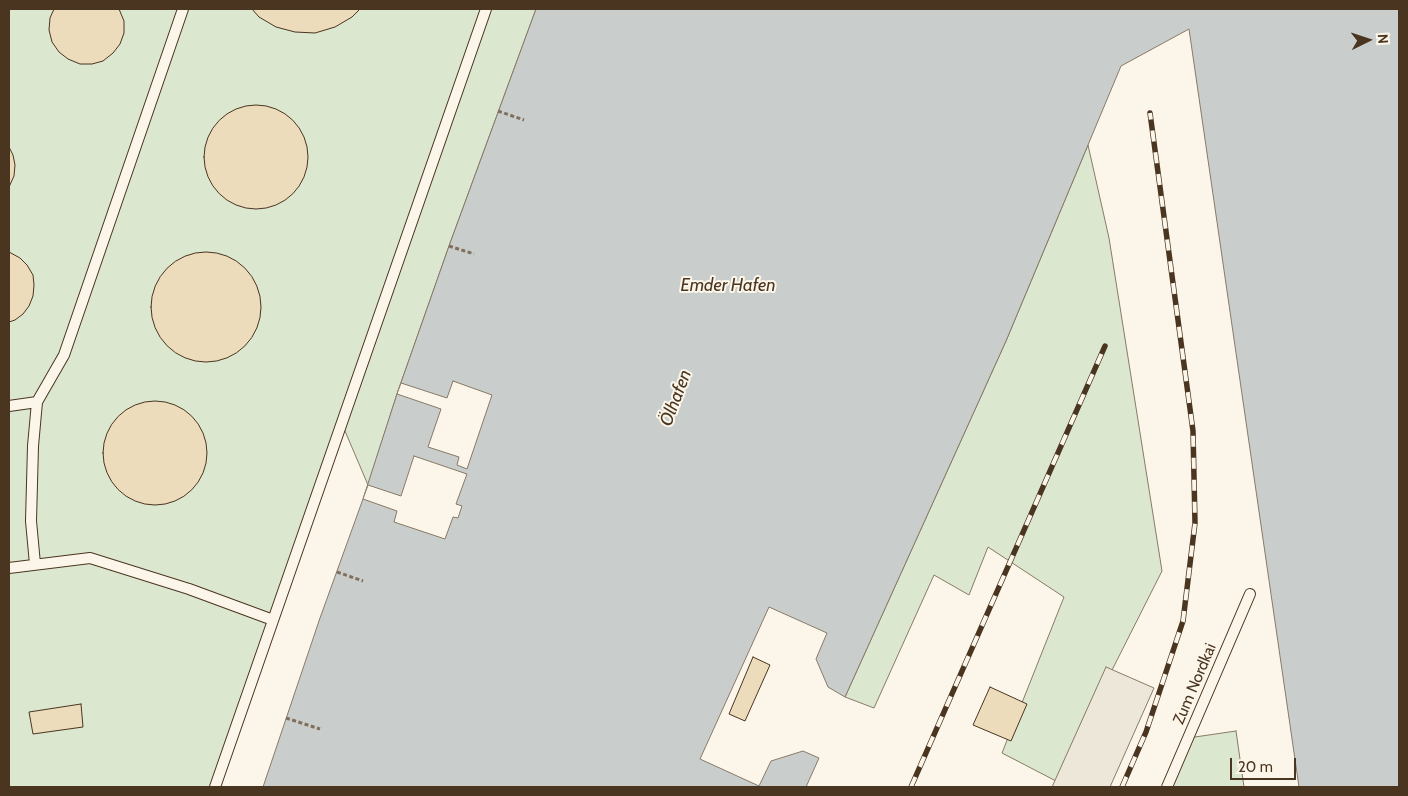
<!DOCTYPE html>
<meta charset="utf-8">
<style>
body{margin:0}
#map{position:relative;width:1408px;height:796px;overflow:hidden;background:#fbf6e9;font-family:Cabin,sans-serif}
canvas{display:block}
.frame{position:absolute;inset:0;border:10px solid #4a3520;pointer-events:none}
.north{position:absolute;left:1343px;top:15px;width:50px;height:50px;-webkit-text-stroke:4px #fbf6e9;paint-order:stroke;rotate:86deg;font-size:14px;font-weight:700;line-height:20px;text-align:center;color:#4a3520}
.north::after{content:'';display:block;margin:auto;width:18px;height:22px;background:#4a3520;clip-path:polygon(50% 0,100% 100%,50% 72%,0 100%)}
.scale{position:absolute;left:1230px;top:758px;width:66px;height:22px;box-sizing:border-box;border:2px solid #4a3520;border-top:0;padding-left:6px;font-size:15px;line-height:18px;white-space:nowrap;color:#4a3520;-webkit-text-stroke:4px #fbf6e9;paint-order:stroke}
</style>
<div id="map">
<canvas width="1408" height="796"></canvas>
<div class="frame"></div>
<div class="north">N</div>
<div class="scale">20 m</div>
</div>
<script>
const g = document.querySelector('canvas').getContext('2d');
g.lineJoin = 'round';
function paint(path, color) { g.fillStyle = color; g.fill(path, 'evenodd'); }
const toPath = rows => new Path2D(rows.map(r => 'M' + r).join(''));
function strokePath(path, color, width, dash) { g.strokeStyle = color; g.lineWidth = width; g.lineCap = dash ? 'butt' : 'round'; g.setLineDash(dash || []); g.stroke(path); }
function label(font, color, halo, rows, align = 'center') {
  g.font = font + ' Cabin,sans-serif'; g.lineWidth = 4; g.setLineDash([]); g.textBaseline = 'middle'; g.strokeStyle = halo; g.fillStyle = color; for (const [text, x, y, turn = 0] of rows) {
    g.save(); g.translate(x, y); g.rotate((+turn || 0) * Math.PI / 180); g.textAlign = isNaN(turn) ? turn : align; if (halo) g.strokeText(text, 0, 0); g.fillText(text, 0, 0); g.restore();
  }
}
const green = toPath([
 [9,9,536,9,449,246,397,394,368,485,342,424,215,787,9,787,9,9],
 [1088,145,1109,238,1162,571,1056,781,1002,753,1064,597,988,547,969,595,934,575,874,708,845,697,1006,341,1088,145],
 [1236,731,1244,787,1167,787,1188,738,1236,731]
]);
paint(green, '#dce7d0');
strokePath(green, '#887966', 1);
const parking = toPath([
 [1106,667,1154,688,1110,787,1052,787,1106,667]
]);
paint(parking, '#ede7d9');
strokePath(parking, '#887966', 1);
const water = toPath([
 [536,9,1399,9,1399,787,1299,787,1189,29,1121,66,1006,341,845,697,828,687,816,659,827,633,769,607,700,759,759,786,771,761,803,751,819,758,806,787,263,787,320,618,363,499,397,394,449,246,536,9]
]);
paint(water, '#c9cecd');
strokePath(water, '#887966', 1);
const pier = toPath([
 [453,381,492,395,467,469,457,465,459,457,428,447,441,409,397,394,401,383,447,398,453,381],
 [414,456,467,474,456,504,462,506,458,518,453,517,445,539,394,522,397,511,363,499,368,485,401,496,414,456]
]);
paint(pier, '#fbf6e9');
strokePath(pier, '#887966', 1);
const building = toPath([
 [54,9,119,9,124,21,124,33,120,44,113,53,103,61,92,64,80,64,68,59,59,52,52,42,49,30,50,18,54,9],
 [252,9,360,9,352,17,335,27,315,33,295,32,276,27,259,17,252,9],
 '204 157a52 52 0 1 1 104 0a52 52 0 1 1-104 0Z',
 [9,147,13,155,15,165,14,176,9,187,9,147],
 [9,252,20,258,27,265,33,275,34,285,33,296,29,306,23,314,15,320,9,322,9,252],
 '151 307a55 55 0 1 1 110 0a55 55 0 1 1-110 0Z',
 '103 453a52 52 0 1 1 104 0a52 52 0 1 1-104 0Z',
 [753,657,770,665,745,721,729,714,753,657],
 [990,687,1027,704,1011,741,973,725,990,687],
 [81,704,83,727,33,734,29,712,81,704]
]);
paint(building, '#ecdcbc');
strokePath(building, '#4a3520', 1);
const lane = toPath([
 [37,402,64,355,183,9],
 [9,406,37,402,33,446,31,521,35,564],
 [9,568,90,558,189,589,273,620],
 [215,787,486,9],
 [1167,787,1250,594]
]);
strokePath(lane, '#4a3520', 12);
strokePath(toPath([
 [498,111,524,120],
 [449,246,474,254],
 [337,572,363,581],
 [286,718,320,729]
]), '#7f6f5c', 3, [4, 2.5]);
strokePath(lane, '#fbf6e9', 10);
const rail = toPath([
 [911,787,1105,346],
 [1122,787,1146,732,1183,621,1195,523,1193,431,1150,113]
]);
strokePath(rail, '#4a3520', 5.5);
strokePath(rail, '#fbf6e9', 4, [11]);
label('16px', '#4a3520', '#fbf6e9', [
 ["Zum Nordkai",1195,684,-67]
]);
label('italic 18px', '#4a3520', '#fbf6e9', [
 ["Emder Hafen",728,286],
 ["Ölhafen",676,398,-69]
]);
</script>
